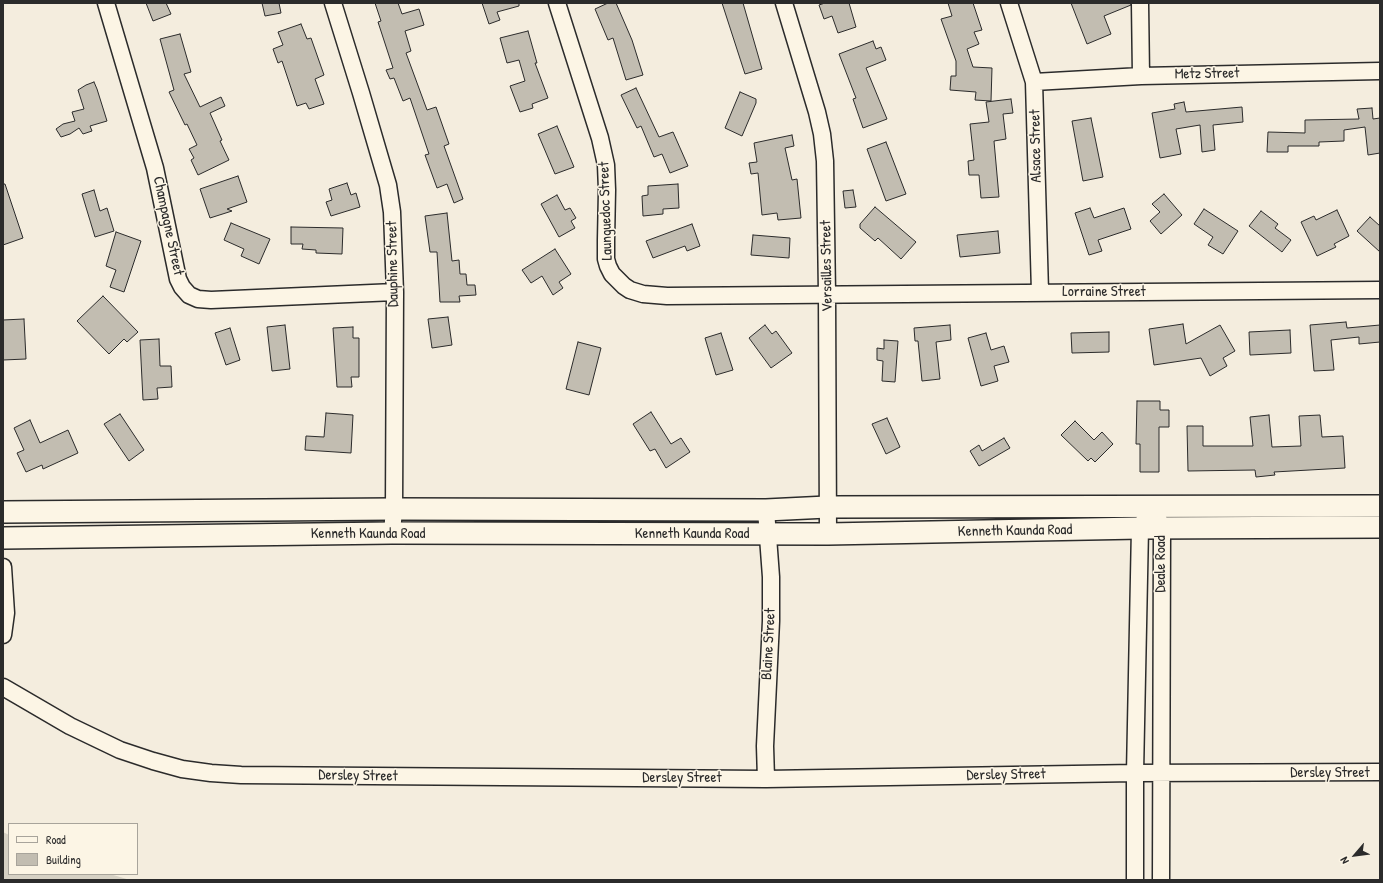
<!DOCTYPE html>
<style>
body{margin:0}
#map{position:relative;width:1383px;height:883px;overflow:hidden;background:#f4edde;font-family:"Patrick Hand",sans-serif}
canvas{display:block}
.frame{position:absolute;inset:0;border:4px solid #2b2b2b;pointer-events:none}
.legend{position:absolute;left:8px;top:823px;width:130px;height:52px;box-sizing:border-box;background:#fcf5e5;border:1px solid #a8a49b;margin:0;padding:5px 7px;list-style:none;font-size:12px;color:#2b2b2b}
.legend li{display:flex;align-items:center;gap:8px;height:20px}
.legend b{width:20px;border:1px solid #a8a49b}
.north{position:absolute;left:1335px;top:835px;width:40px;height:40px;-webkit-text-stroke:3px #fcf5e5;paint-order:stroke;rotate:242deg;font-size:11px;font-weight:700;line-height:16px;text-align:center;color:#2b2b2b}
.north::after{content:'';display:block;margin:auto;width:14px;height:18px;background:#2b2b2b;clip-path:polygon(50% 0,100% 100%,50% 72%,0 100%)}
</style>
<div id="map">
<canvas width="1383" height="883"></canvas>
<div class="frame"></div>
<ul class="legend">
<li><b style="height:5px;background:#fcf5e5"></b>Road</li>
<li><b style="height:11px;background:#c2bdb1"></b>Building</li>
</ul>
<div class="north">N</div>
</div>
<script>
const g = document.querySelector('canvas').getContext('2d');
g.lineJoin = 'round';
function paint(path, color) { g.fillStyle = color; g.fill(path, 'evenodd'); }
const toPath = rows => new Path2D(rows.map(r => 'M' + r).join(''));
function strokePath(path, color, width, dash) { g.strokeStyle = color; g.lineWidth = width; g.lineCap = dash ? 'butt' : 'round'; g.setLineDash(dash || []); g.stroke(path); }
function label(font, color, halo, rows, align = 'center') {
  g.font = font + ' "Patrick Hand",sans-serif'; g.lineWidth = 3; g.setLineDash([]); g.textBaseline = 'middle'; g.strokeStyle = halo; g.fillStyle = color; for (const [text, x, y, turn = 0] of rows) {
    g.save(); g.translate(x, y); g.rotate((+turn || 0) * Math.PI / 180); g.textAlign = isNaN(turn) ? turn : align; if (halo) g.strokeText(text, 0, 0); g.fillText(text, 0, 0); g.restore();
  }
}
paint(toPath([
 [3,832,9,835,9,874,110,874,130,880,3,880]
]), '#d6d1c4');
const building = toPath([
 [146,3,166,3,171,14,153,21,146,3],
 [262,3,279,3,281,13,265,16,262,3],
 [375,3,398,3,402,14,419,9,424,25,405,31,411,51,406,53,427,110,436,107,449,144,444,146,463,199,454,203,447,184,437,188,425,155,429,154,410,98,403,101,394,78,390,79,386,70,393,68,378,22,381,21,375,3],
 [482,3,519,3,519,6,497,12,500,20,489,24,482,3],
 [608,3,616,3,632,40,643,75,626,80,613,38,608,40,595,9,608,3],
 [722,3,743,3,762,69,745,74,722,3],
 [825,3,849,3,856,27,838,33,832,16,824,19,819,5,825,3],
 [948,3,973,3,982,30,974,32,979,44,967,49,973,67,992,68,991,101,975,100,976,92,950,90,951,76,956,76,956,61,941,19,952,16,948,3],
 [1071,3,1131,3,1131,5,1104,16,1111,34,1087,44,1071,3],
 [301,24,307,39,311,38,324,75,315,79,324,104,309,109,306,103,297,106,282,61,278,63,273,49,283,45,278,32,301,24],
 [528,31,537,63,535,63,548,98,532,104,533,108,520,112,510,86,525,81,519,60,507,63,500,38,528,31],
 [180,34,191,72,184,74,200,107,221,97,225,106,210,113,222,140,220,141,229,160,198,175,191,160,194,158,189,149,197,145,187,124,185,125,169,92,174,90,160,39,180,34],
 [873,41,876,49,881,47,886,60,866,68,887,119,863,128,853,99,856,98,839,54,873,41],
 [94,82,97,89,107,121,90,126,92,131,83,134,79,128,70,134,61,137,56,129,63,124,75,121,72,112,84,109,78,90,86,85,94,82],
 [636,88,659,137,673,132,688,166,670,173,662,154,654,157,641,126,637,128,621,95,636,88],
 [740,92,756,99,756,103,742,136,725,128,740,92],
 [1011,99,1013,113,1003,114,1006,139,994,141,999,197,981,198,979,175,969,175,968,161,974,160,970,124,989,122,986,102,1011,99],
 [1184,102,1186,112,1242,107,1243,122,1213,125,1215,150,1202,152,1200,125,1176,129,1181,154,1160,158,1152,113,1175,109,1174,104,1184,102],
 [1372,108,1373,119,1380,118,1380,153,1368,155,1365,127,1344,130,1344,141,1319,142,1319,146,1288,146,1288,152,1267,152,1268,132,1305,133,1305,120,1359,119,1357,109,1372,108],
 [1091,118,1103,177,1083,181,1072,121,1091,118],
 [557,126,574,167,555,174,538,134,557,126],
 [792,135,794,146,785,148,792,180,797,179,801,218,778,220,777,213,762,215,758,173,751,174,749,163,757,162,754,143,792,135],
 [886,142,906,194,886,201,867,149,886,142],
 [238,176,247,202,227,209,232,211,210,218,200,189,238,176],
 [347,183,351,195,356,193,360,207,331,216,326,202,332,200,329,189,347,183],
 [3,184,5,184,23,238,3,245,3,184],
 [678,184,679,208,663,209,663,214,643,216,642,196,648,195,648,186,678,184],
 [94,190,100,211,107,208,114,231,95,237,82,194,94,190],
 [853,190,856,207,845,208,843,191,853,190],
 [1164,194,1182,215,1161,234,1150,221,1160,212,1152,204,1164,194],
 [557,195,565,210,570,208,576,218,571,221,575,228,559,237,541,204,557,195],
 [875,207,916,242,901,259,878,238,875,241,860,228,860,224,875,207],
 [1090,208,1094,218,1124,208,1131,229,1098,240,1102,251,1089,255,1075,213,1090,208],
 [1204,209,1238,231,1223,254,1208,245,1213,237,1194,224,1204,209],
 [1337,210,1349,236,1334,244,1336,247,1317,256,1301,222,1314,216,1316,220,1337,210],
 [1261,211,1278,224,1275,228,1291,240,1282,252,1249,226,1261,211],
 [447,213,452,261,459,260,460,274,466,274,467,285,475,285,476,295,459,296,460,302,440,302,437,252,430,252,425,216,447,213],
 [1370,217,1380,226,1380,252,1357,231,1370,217],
 [231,223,270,239,259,264,241,256,244,249,224,240,231,223],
 [692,224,700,246,687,251,685,246,653,258,646,241,692,224],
 [291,227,343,228,342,254,316,253,316,250,302,249,303,244,291,244,291,227],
 [998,231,1000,253,960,257,957,235,998,231],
 [116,232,141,241,124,292,110,287,116,270,106,266,116,232],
 [753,235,790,238,789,258,751,255,753,235],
 [555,249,571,274,559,282,563,288,553,295,542,276,531,283,522,270,555,249],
 [103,296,138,332,127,342,124,339,109,354,77,321,103,296],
 [448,317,452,345,432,348,428,319,448,317],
 [24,319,26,359,3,360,3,320,24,319],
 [1346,322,1347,328,1380,325,1380,342,1359,344,1359,337,1331,340,1334,370,1314,371,1310,325,1346,322],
 [1183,324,1186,344,1220,325,1235,351,1223,358,1227,366,1210,376,1201,358,1154,365,1149,329,1183,324],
 [285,325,290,369,272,371,267,327,285,325],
 [765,325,772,334,776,331,792,353,771,368,749,338,765,325],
 [950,325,951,340,936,342,940,379,922,381,918,341,915,341,914,328,950,325],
 [353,327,353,338,359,338,359,377,351,377,352,387,337,387,333,328,353,327],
 [230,328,240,360,226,365,215,333,230,328],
 [1290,330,1291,353,1250,355,1249,332,1290,330],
 [1109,332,1109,352,1072,353,1071,333,1109,332],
 [721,333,733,370,716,375,705,338,721,333],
 [986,333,991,350,1004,346,1009,362,994,366,998,381,981,386,968,338,986,333],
 [159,339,160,366,171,366,172,387,157,388,158,399,143,400,140,340,159,339],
 [884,340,898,341,895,382,882,381,883,361,877,360,877,348,884,349,884,340],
 [578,342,601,348,589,395,566,389,578,342],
 [1137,401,1160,401,1160,410,1169,410,1169,427,1159,427,1159,472,1140,472,1140,444,1136,444,1137,401],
 [651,412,671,444,681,438,690,452,666,468,655,449,650,451,633,424,651,412],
 [326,413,353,415,351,453,305,450,306,436,324,437,326,413],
 [120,414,144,450,129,461,104,424,120,414],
 [1269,415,1272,447,1301,446,1299,416,1320,415,1322,437,1343,436,1345,468,1274,472,1275,475,1256,477,1255,470,1188,471,1187,426,1203,426,1203,446,1253,446,1250,417,1269,415],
 [887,418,900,447,886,454,872,424,887,418],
 [30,420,40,443,68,430,78,453,43,469,42,465,26,472,17,453,24,450,14,428,30,420],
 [1075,421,1094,440,1102,432,1113,444,1095,462,1091,458,1088,461,1061,435,1075,421],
 [1004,438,1010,448,979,466,970,451,979,445,982,451,1004,438]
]);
paint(building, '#c2bdb1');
strokePath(building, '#2b2b2b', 1);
const minor = toPath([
 [106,3,155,168,178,279,182,287,189,295,198,299,211,300,395,292],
 [333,3,361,93,388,185,392,212,395,292,394,509,392,533],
 [557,3,600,138,606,165,607,190,606,240,606,259,608,266,612,274,624,286,630,290,643,294,667,296,1380,290],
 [784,3,817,112,822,134,825,161,827,294,828,534],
 [1009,3,1034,82,1040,292],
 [1140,3,1141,76],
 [1034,82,1141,76,1380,71],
 [1158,518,1162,529,1161,880],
 [3,567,6,613,3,635],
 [3,687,70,726,120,750,153,761,182,769,211,773,241,775,766,779,1135,773,1380,772],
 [766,779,765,746,771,621,771,577,766,510],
 [1135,880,1135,773,1140,528,1145,519]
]);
const major = toPath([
 [3,512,394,509,766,510,827,507,1380,506],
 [3,538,392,533,828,534,1140,528,1380,527]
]);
strokePath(minor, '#2b2b2b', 19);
strokePath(major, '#2b2b2b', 24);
strokePath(minor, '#fcf5e5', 16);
strokePath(major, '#fcf5e5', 21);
label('15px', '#2b2b2b', '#fcf5e5', [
 ["Metz Street",1207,74,-1],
 ["Alsace Street",1036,146,-91],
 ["Launguedoc Street",606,211,-92],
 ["Champagne Street",168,226,78],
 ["Dauphine Street",393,264,-91],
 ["Versailles Street",827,266,-91],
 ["Lorraine Street",1104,292],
 ["Kenneth Kaunda Road",1015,531,-1],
 ["Kenneth Kaunda Road",368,534],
 ["Kenneth Kaunda Road",692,534],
 ["Deale Road",1161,564,-90],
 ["Blaine Street",769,644,-87],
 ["Dersley Street",1330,773],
 ["Dersley Street",1006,775,-1],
 ["Dersley Street",358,776,1],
 ["Dersley Street",682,778]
]);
</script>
